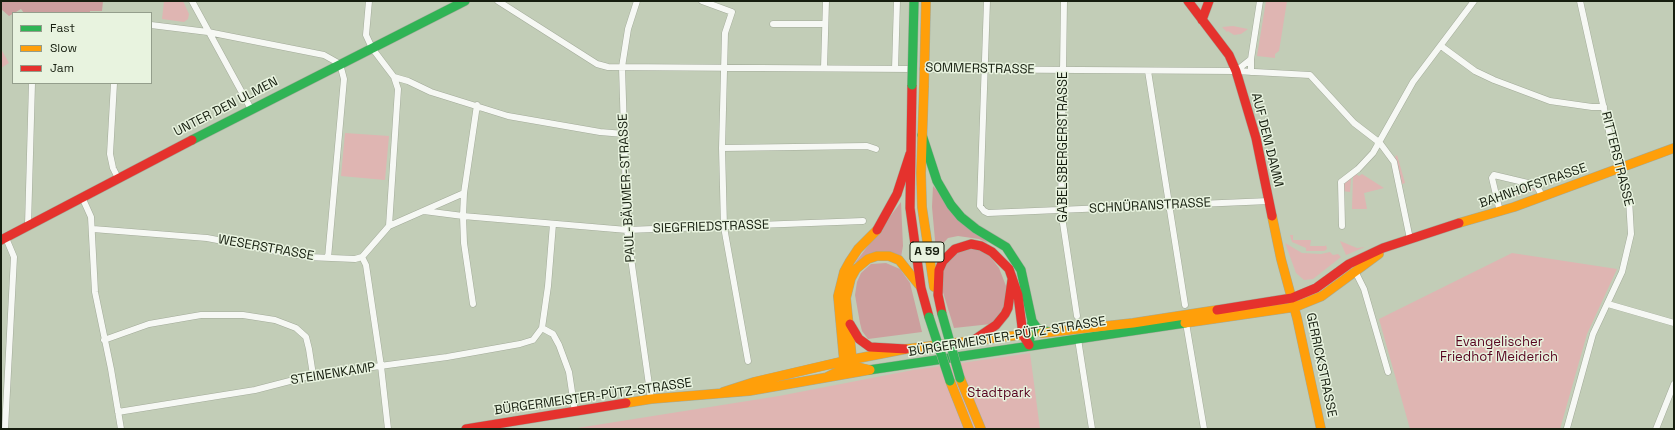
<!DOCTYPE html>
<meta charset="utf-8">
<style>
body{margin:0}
#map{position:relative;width:1675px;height:430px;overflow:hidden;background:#c2cdb7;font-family:"Space Grotesk",sans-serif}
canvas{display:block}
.frame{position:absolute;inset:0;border:2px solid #161e0f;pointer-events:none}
.legend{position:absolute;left:12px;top:12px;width:140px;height:72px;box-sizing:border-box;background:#e8f3df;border:1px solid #949e8c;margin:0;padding:5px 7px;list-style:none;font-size:12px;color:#161e0f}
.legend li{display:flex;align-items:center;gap:8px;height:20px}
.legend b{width:20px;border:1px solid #949e8c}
</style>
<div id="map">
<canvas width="1675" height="430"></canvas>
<div class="frame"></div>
<ul class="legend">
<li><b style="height:5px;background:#30b455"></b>Fast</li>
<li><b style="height:5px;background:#ff9f0a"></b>Slow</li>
<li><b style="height:5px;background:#e5322d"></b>Jam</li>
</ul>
</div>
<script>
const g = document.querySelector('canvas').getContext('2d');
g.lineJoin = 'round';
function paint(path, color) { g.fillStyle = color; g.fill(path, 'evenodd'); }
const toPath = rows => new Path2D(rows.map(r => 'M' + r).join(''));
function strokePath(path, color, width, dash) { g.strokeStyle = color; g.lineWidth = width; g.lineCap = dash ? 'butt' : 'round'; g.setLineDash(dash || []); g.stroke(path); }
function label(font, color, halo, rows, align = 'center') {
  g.font = font + ' "Space Grotesk",sans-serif'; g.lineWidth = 3; g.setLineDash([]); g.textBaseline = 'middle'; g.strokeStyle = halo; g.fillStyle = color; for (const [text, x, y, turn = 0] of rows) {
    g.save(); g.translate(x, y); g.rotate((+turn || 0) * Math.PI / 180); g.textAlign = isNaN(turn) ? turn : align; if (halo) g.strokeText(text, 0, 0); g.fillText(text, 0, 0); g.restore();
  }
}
paint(toPath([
 [164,1,183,1,189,14,188,19,184,22,162,19],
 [1266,1,1287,1,1279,51,1275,54,1275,58,1257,56],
 [1233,26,1248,29,1241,34,1234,35,1228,31,1227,32,1222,27],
 [1,49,9,63,1,68],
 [345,133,389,136,385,180,341,176],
 [1397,155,1405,183,1402,184,1395,157],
 [1356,174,1359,176,1362,174,1384,188,1364,193,1367,209,1352,209,1353,176],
 [1349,179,1351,179,1350,192,1342,191,1342,185],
 [1522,184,1536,190,1513,197,1513,196,1525,192],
 [1290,235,1293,235,1293,240,1311,240,1310,246,1325,246,1326,245,1327,249,1324,251,1306,251,1306,248,1292,242],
 [1340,241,1357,248,1365,247,1346,255],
 [1285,243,1302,253,1321,254,1330,252,1333,255,1338,254,1341,257,1313,279,1304,280,1296,273],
 [1512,253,1617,269,1587,334,1560,429,1410,429,1379,319],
 [1030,353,1040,429,571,429,779,396,913,370]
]), '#dfb5b2');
paint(toPath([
 [1,1,103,1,102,11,90,11,90,13,24,13,21,9,9,16,1,9],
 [933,186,988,243,979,239,958,236,948,238,936,251,932,207],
 [901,202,903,246,901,257,855,263],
 [971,247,988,254,999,268,1006,286,1005,306,991,324,954,328,942,289,940,279,949,257],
 [886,263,900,269,910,283,922,332,868,339,862,331,860,323,855,295,857,282,861,273,871,264]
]), '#cc9f9e');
const street = toPath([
 [192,1,251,109],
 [369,1,366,35,372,48,394,77,398,89,389,226],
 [498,1,597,64,608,67,913,69],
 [637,1,628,29,622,67,627,230,651,399],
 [702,1,732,12,725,33,722,148,724,227,748,361],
 [987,1,980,206,984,211,988,213,1269,201],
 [1064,1,1061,210,1077,316],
 [773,24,825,24],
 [151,25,208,32,324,55,340,64,344,79,328,258],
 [1441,46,1475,71,1494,80,1550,101,1592,107,1604,107],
 [824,68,826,1],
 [895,69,897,1],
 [923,69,1236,71,1310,75,1354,123,1380,143,1394,162,1410,239],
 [1148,71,1185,305],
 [1236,71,1251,59],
 [1251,72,1251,59,1260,1],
 [394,77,408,81,431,92,508,116,600,132,624,134],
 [114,83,110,154,113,168,118,178],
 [722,148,867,146,876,149],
 [82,197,91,217,95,292,111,369,121,429],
 [424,211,463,216,464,193],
 [1500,212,1492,178,1494,175,1536,185,1543,197],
 [553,224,548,286,542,328,553,334,559,345,569,372,575,412],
 [28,225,32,83],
 [1342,226,1341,182,1358,169,1373,153,1413,82,1474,1],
 [93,229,207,238,308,257,355,259,362,257,389,226,464,193,477,105],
 [362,257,366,265,381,366,388,429],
 [1355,271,1364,289,1388,372],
 [473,304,464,243,463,216,627,230,863,221],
 [1608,304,1674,323],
 [1186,323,1204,429],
 [1078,339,1092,429],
 [104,340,149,324,201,315,243,315,275,320,296,328,306,337,309,349,313,375],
 [118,412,255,390,313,375,447,357,520,344,533,340,542,328],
 [1567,428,1593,334,1622,272,1631,234,1629,199,1614,154,1580,1],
 [5,429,14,257,6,238],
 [1656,429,1674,384]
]);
const fast = toPath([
 [922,135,937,181,951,205,961,217,976,229,1006,247,1021,270,1032,321,1029,345],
 [192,140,465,1],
 [1032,321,1037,328,1048,332],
 [869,370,1185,323]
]);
const slow = toPath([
 [924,86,921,173,922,207,934,287],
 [1272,216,1281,259,1297,318,1321,429],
 [1459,223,1514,207,1674,148],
 [1185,323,1295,307,1322,296,1379,254],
 [1042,333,1133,323,1217,310],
 [870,370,857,367,844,361,838,296,844,272,850,261,858,249,877,230],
 [827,377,847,367,852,359,846,298,851,278,856,269,868,259,877,256,889,256,899,260,919,285],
 [960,378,981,429],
 [950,381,969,429],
 [723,392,754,382,844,361,906,349,1028,334],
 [626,403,651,399,749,391,869,370]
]);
const jam = toPath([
 [1188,1,1229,55,1236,71,1256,138,1272,216],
 [1202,20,1209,1],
 [912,85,910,208,921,288,929,317],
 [877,230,897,194,910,154],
 [1,240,192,140],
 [1217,310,1292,298,1316,288,1349,264,1383,248,1459,223],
 [942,314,938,295,939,270,943,261,955,249,971,244,981,246,992,252,1009,269,1018,295,1023,335,1029,345],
 [850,324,859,339,870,347,906,349],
 [974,340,996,325,1005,314,1008,308,1012,280],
 [466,429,626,403]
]);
strokePath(street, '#a2aa99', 7);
strokePath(fast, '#a2aa99', 10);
strokePath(slow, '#a2aa99', 10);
strokePath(jam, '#a2aa99', 10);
strokePath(street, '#f6f8f4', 6);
strokePath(fast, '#30b455', 9);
strokePath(slow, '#ff9f0a', 9);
strokePath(jam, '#e5322d', 9);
const fastBridge = toPath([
 [912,85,914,1],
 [942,314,960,378],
 [929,317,950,381]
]);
const slowBridge = toPath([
 [924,86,926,1]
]);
strokePath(fastBridge, '#a2aa99', 10, []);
strokePath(slowBridge, '#a2aa99', 10, []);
strokePath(fastBridge, '#30b455', 9);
strokePath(slowBridge, '#ff9f0a', 9);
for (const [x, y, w] of [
 [927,252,34]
]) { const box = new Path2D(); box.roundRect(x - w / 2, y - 10, w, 20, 3); g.fillStyle = '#e8f3df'; g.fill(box); strokePath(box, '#161e0f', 1); }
label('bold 12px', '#161e0f', null, [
 ["A 59",927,252]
]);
label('13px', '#161e0f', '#e8f3df', [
 ["SOMMERSTRASSE",980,69,1],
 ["UNTER DEN ULMEN",226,107,-27],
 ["AUF DEM DAMM",1267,140,76],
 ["GABELSBERGERSTRASSE",1063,147,-90],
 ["RITTERSTRASSE",1617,159,76],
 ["BAHNHOFSTRASSE",1533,186,-19],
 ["PAUL-BÄUMER-STRASSE",627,188,-93],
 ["SCHNÜRANSTRASSE",1150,206,-3],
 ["SIEGFRIEDSTRASSE",711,227,-2],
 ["WESERSTRASSE",266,248,10],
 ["BÜRGERMEISTER-PÜTZ-STRASSE",1007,337,-9],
 ["GERRICKSTRASSE",1321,365,78],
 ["STEINENKAMP",333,374,-9],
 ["BÜRGERMEISTER-PÜTZ-STRASSE",593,397,-8]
]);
label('13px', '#58031f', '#e8f3df', [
 ["Evangelischer",1499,342],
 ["Friedhof Meiderich",1499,357],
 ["Stadtpark",999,393]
]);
</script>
